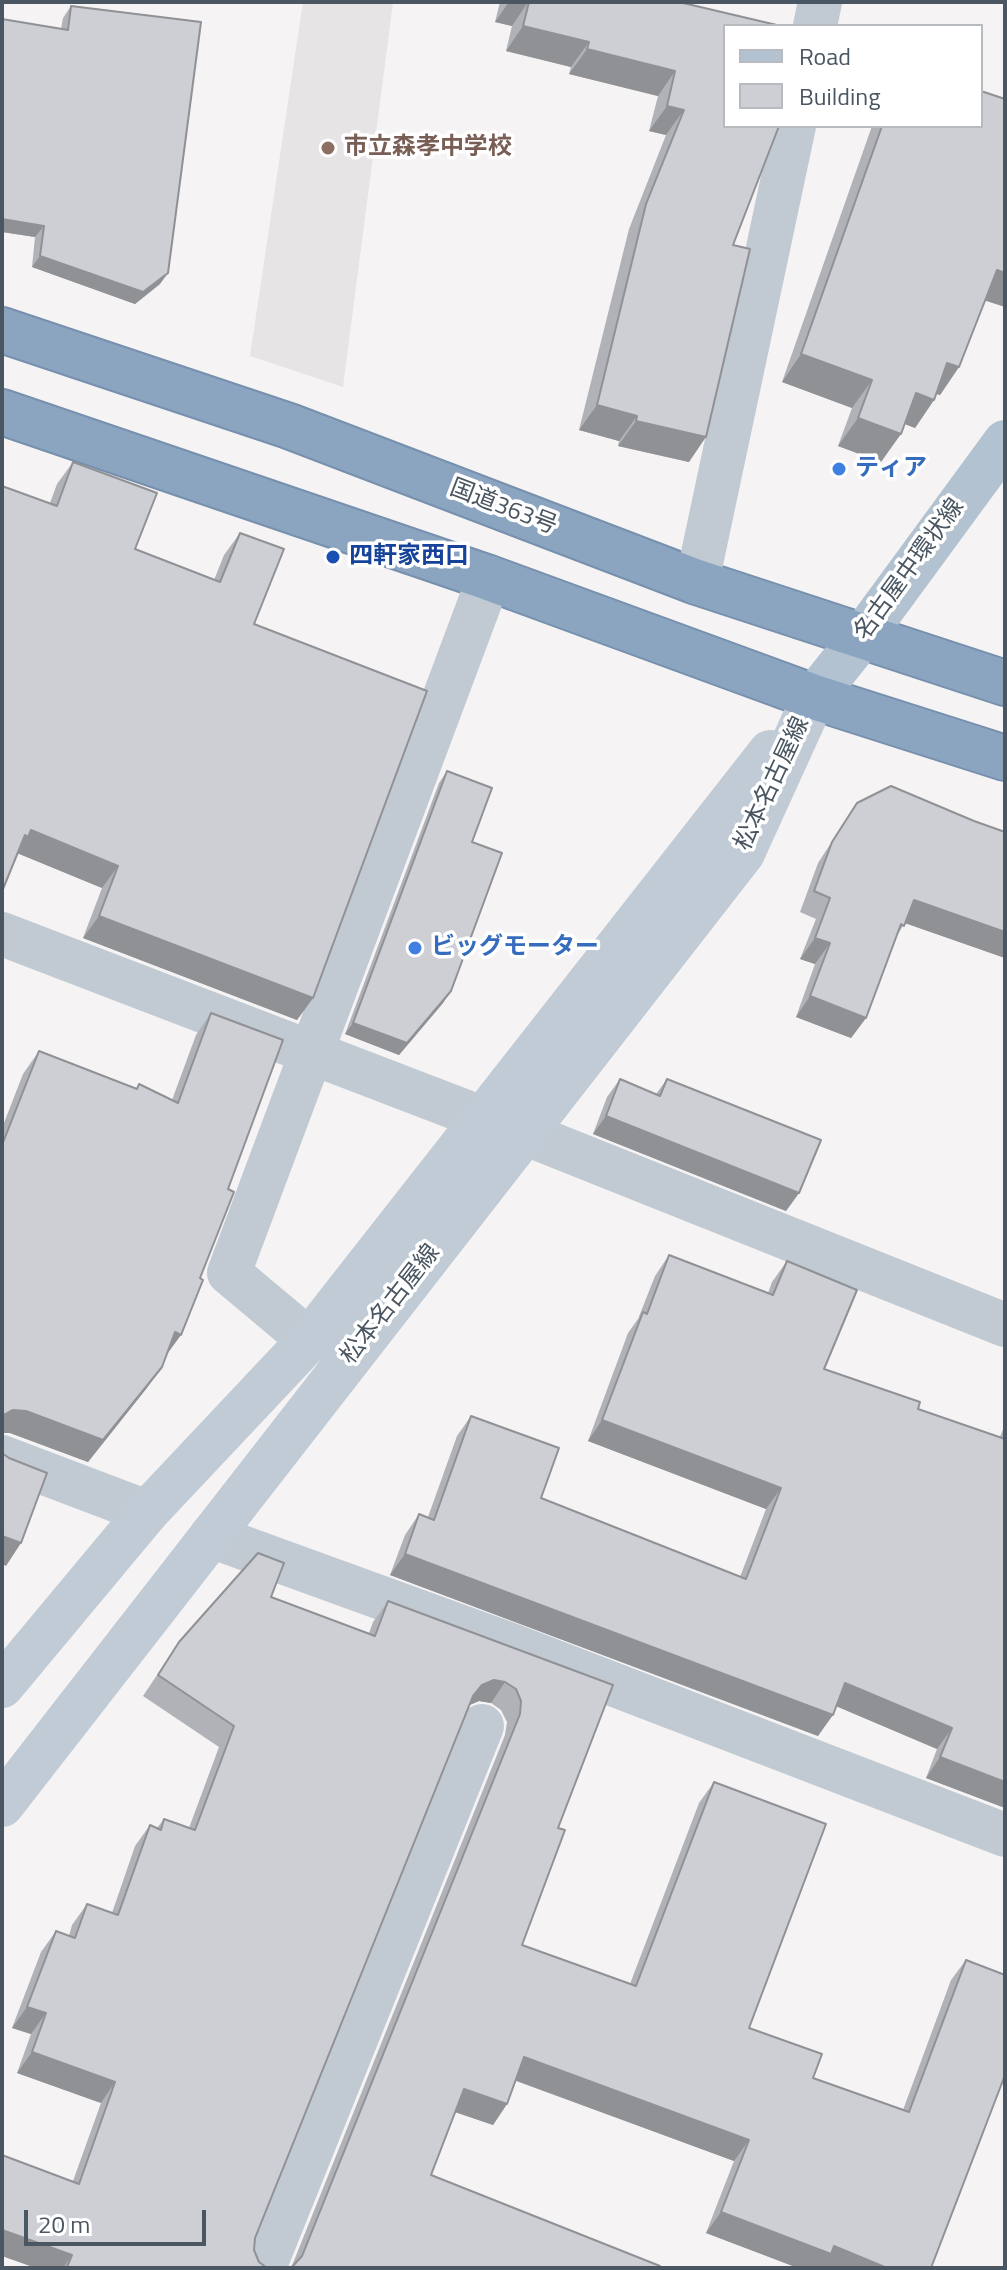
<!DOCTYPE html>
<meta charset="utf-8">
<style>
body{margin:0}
#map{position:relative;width:1007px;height:2270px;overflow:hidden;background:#f5f3f3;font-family:"Titillium Web",sans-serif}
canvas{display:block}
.frame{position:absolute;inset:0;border:4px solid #4a5661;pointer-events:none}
.legend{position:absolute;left:723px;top:24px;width:260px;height:104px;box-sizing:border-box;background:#fff;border:2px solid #b7bbc0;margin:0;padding:10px 14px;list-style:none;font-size:24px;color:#4a5661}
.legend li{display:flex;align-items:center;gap:16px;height:40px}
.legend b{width:40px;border:2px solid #b7bbc0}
.scale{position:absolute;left:24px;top:2210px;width:182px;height:36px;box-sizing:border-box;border:4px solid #4a5661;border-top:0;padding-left:10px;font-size:24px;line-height:28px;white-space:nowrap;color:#4a5661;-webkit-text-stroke:6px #fff;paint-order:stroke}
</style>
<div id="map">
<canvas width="1007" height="2270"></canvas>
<div class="frame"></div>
<ul class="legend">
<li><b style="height:10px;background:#b3c2d1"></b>Road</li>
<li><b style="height:22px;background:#cdcfd5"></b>Building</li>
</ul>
<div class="scale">20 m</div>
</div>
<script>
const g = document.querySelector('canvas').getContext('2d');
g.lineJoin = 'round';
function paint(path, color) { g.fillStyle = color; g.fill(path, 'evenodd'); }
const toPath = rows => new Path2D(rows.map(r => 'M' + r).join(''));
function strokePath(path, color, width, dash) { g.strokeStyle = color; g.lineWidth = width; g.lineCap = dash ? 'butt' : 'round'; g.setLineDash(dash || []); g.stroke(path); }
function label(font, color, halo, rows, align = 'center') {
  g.font = font + ' "Titillium Web","Noto Sans JP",sans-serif'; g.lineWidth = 7; g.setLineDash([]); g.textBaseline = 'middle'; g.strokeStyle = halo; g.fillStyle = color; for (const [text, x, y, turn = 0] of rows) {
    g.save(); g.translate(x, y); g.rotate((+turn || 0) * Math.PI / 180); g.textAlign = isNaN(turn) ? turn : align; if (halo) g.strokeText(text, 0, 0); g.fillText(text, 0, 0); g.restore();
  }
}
paint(toPath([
 [303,2,393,2,343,387,250,356]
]), '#e6e4e5');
const highway = toPath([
 [2,330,289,426,697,582,1005,683],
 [2,412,489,578,814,697,1005,758]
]);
strokePath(highway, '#7690ad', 48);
strokePath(toPath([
 [815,26,820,2],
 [697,582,794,126],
 [2,934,482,1118],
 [524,1133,1005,1325],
 [309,1340,229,1273,489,578],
 [2,1457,147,1512],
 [211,1536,511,1645,1005,1835],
 [264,2268,482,1726]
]), '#c1cad2', 44);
strokePath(toPath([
 [2,1686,147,1512,309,1340,770,752],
 [2,1805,743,853,814,697]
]), '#c1cbd6', 44);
strokePath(toPath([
 [814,697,862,637,1005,442]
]), '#b3c2d1', 44);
strokePath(highway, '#8ba5c1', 44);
paint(toPath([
 [500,2,679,2,733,245,689,462,618,446,619,441,579,430,629,229,666,135,649,131,658,96,569,74,571,67,506,51,512,26,495,22],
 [71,6,160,284,135,304,32,267,35,237,2,232,2,19,61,29,63,18],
 [872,126,981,126,985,300,959,367,940,395,936,394,934,400,915,428,905,424,881,462,838,446,852,408,782,382],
 [73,462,135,549,214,580,224,555,240,533,313,998,297,1020,83,938,102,888,17,853,2,891,2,486,50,503,57,484],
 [447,771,472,842,443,1003,399,1055,345,1034,439,783],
 [857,803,974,821,1005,958,905,923,896,937,866,1018,851,1038,796,1017,815,964,800,959,816,919,800,912,818,863],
 [211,1013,165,1357,162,1367,146,1389,88,1462,10,1433,2,1433,2,1128,23,1074,39,1051,136,1089,139,1084,172,1100,196,1035],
 [620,1079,656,1094,667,1079,799,1193,786,1211,593,1134,607,1097],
 [669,1255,768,1293,772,1282,787,1261,824,1369,918,1409,1000,1437,1005,1424,1005,1808,926,1778,937,1749,836,1706,818,1736,390,1575,405,1535,419,1514,428,1517,457,1436,471,1416,541,1498,740,1577,766,1509,588,1441,628,1333,638,1319,655,1276],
 [271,1597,369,1633,373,1622,388,1601,613,1685,558,1828,522,1945,630,1984,699,1803,714,1782,749,2028,813,2078,903,2110,951,1980,966,1960,1005,1975,1005,2081,1000,2086,931,2268,798,2268,706,2233,734,2161,516,2081,507,2104,493,2125,455,2112,431,2175,660,2266,291,2268,505,1735,507,1722,501,1710,491,1703,479,1701,470,1705,255,2238,254,2250,259,2262,267,2268,36,2268,2,2256,2,2155,73,2181,101,2103,17,2073,31,2034,12,2028,41,1952,56,1931,69,1936,72,1925,87,1904,112,1913,135,1846,150,1825,157,1828,164,1819,189,1828,219,1747,143,1696,179,1642]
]), '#b0b2b7');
paint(toPath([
 [509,2,528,2,512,26,495,22],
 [523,26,589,42,571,67,506,51],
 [587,49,675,71,658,96,569,74],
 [667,106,684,110,666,135,649,131],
 [2,219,44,226,35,237,2,232],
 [40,256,168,273,160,284,135,304,32,267],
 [997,270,1005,273,1005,307,977,298],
 [801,354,872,380,852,408,782,382],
 [947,363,959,367,940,395,928,391],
 [916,393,934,400,915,428,897,421],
 [597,405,637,416,619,441,579,430],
 [858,418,901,434,881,462,838,446],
 [636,421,706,437,689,462,618,446],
 [31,830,118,866,102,888,17,853,25,835],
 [914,900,1005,932,1005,958,899,921],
 [99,916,313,998,297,1020,83,938],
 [815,938,830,943,815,964,800,959],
 [451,991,443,1003,399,1055,345,1034,353,1023],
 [810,996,866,1018,851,1038,796,1017],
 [606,1116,799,1193,786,1211,593,1134],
 [175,1332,181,1335,165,1357],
 [162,1367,146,1389,88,1462,10,1433,2,1433,2,1416,13,1410],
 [602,1420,781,1488,766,1509,588,1441],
 [2,1536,21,1543,6,1566,2,1564],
 [405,1554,833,1715,818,1736,390,1575],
 [494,1680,505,1682,491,1703,479,1701,467,1706,459,1717,482,1685],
 [845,1683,952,1728,937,1749,831,1704],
 [940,1757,1005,1782,1005,1808,926,1778],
 [27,2007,46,2013,31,2034,12,2028],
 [32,2052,115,2082,101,2103,17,2073],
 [524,2057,749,2140,734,2161,509,2078],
 [464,2089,507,2104,493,2125,449,2110],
 [721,2212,834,2246,887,2268,798,2268,706,2233],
 [2,2230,72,2255,63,2268,36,2268,2,2256]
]), '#909195');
const building = toPath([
 [529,2,679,2,781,26,725,26,725,126,779,126,733,245,750,249,706,437,636,421,637,416,597,405,646,204,684,110,667,106,675,71,587,49,589,42,523,26,529,2],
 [71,6,201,22,168,273,143,292,40,256,44,226,2,219,2,19,68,30,71,6],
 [981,91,1005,99,1005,273,997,270,959,367,947,363,934,400,916,393,901,434,858,418,872,380,801,354,882,126,981,126,981,91],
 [73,462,157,493,135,549,220,582,240,533,284,549,254,624,427,691,313,998,99,916,118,866,31,830,28,837,25,835,3,889,2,889,2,486,57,506,73,462],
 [447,771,492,788,472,842,502,853,451,991,407,1043,353,1023,447,771],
 [891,786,974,821,1005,832,1005,932,914,900,904,926,901,924,866,1018,810,996,830,943,815,938,830,898,814,891,832,842,857,803,891,786],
 [211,1013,283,1040,228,1189,234,1192,200,1278,203,1280,181,1335,175,1332,162,1367,103,1440,26,1411,13,1410,2,1416,2,1145,39,1051,137,1089,139,1084,178,1103,211,1013],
 [620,1079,660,1096,667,1079,821,1140,799,1193,606,1116,620,1079],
 [669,1255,773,1295,787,1261,857,1290,824,1369,920,1402,918,1409,1005,1439,1005,1782,940,1757,952,1728,845,1683,833,1715,405,1554,419,1514,434,1520,471,1416,559,1448,541,1498,746,1579,781,1488,602,1420,643,1312,647,1314,669,1255],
 [2,1453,9,1458,47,1473,21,1543,2,1536,2,1453],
 [258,1553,284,1563,271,1597,375,1636,388,1601,613,1685,558,1828,565,1830,522,1945,636,1986,714,1782,826,1824,749,2028,822,2054,813,2078,909,2112,966,1960,1005,1975,1005,2075,931,2268,887,2268,834,2246,831,2254,721,2212,749,2140,524,2057,507,2104,464,2089,431,2175,660,2266,660,2268,291,2268,302,2256,520,1714,521,1701,516,1689,505,1682,494,1680,482,1685,473,1696,255,2238,254,2250,259,2262,267,2268,71,2268,67,2267,72,2255,2,2230,2,2155,79,2184,115,2082,32,2052,46,2013,27,2007,56,1931,75,1938,87,1904,118,1915,150,1825,161,1830,164,1819,195,1830,234,1726,158,1675,179,1642,258,1553]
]);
paint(building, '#cdcfd5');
strokePath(building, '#909195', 2);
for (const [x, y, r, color] of [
 [328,148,8,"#8d6e63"],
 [839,469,8,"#3f7fe0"],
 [333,557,8,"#1a4fb4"],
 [415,948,8,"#3f7fe0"]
]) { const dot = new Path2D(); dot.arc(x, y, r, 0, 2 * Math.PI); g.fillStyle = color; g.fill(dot); strokePath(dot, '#fff', 3); }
label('bold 24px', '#785e54', '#fff', [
 ["市立森孝中学校",344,148]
], 'left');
label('bold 24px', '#366cbe', '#fff', [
 ["ティア",855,469],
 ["ビッグモーター",431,948]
], 'left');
label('24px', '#4a5661', '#fff', [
 ["国道363号",503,508,21],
 ["名古屋中環状線",910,570,-54],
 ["松本名古屋線",773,784,-65],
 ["松本名古屋線",391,1305,-52]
]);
label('bold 24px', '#164399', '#fff', [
 ["四軒家西口",349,557]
], 'left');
</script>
